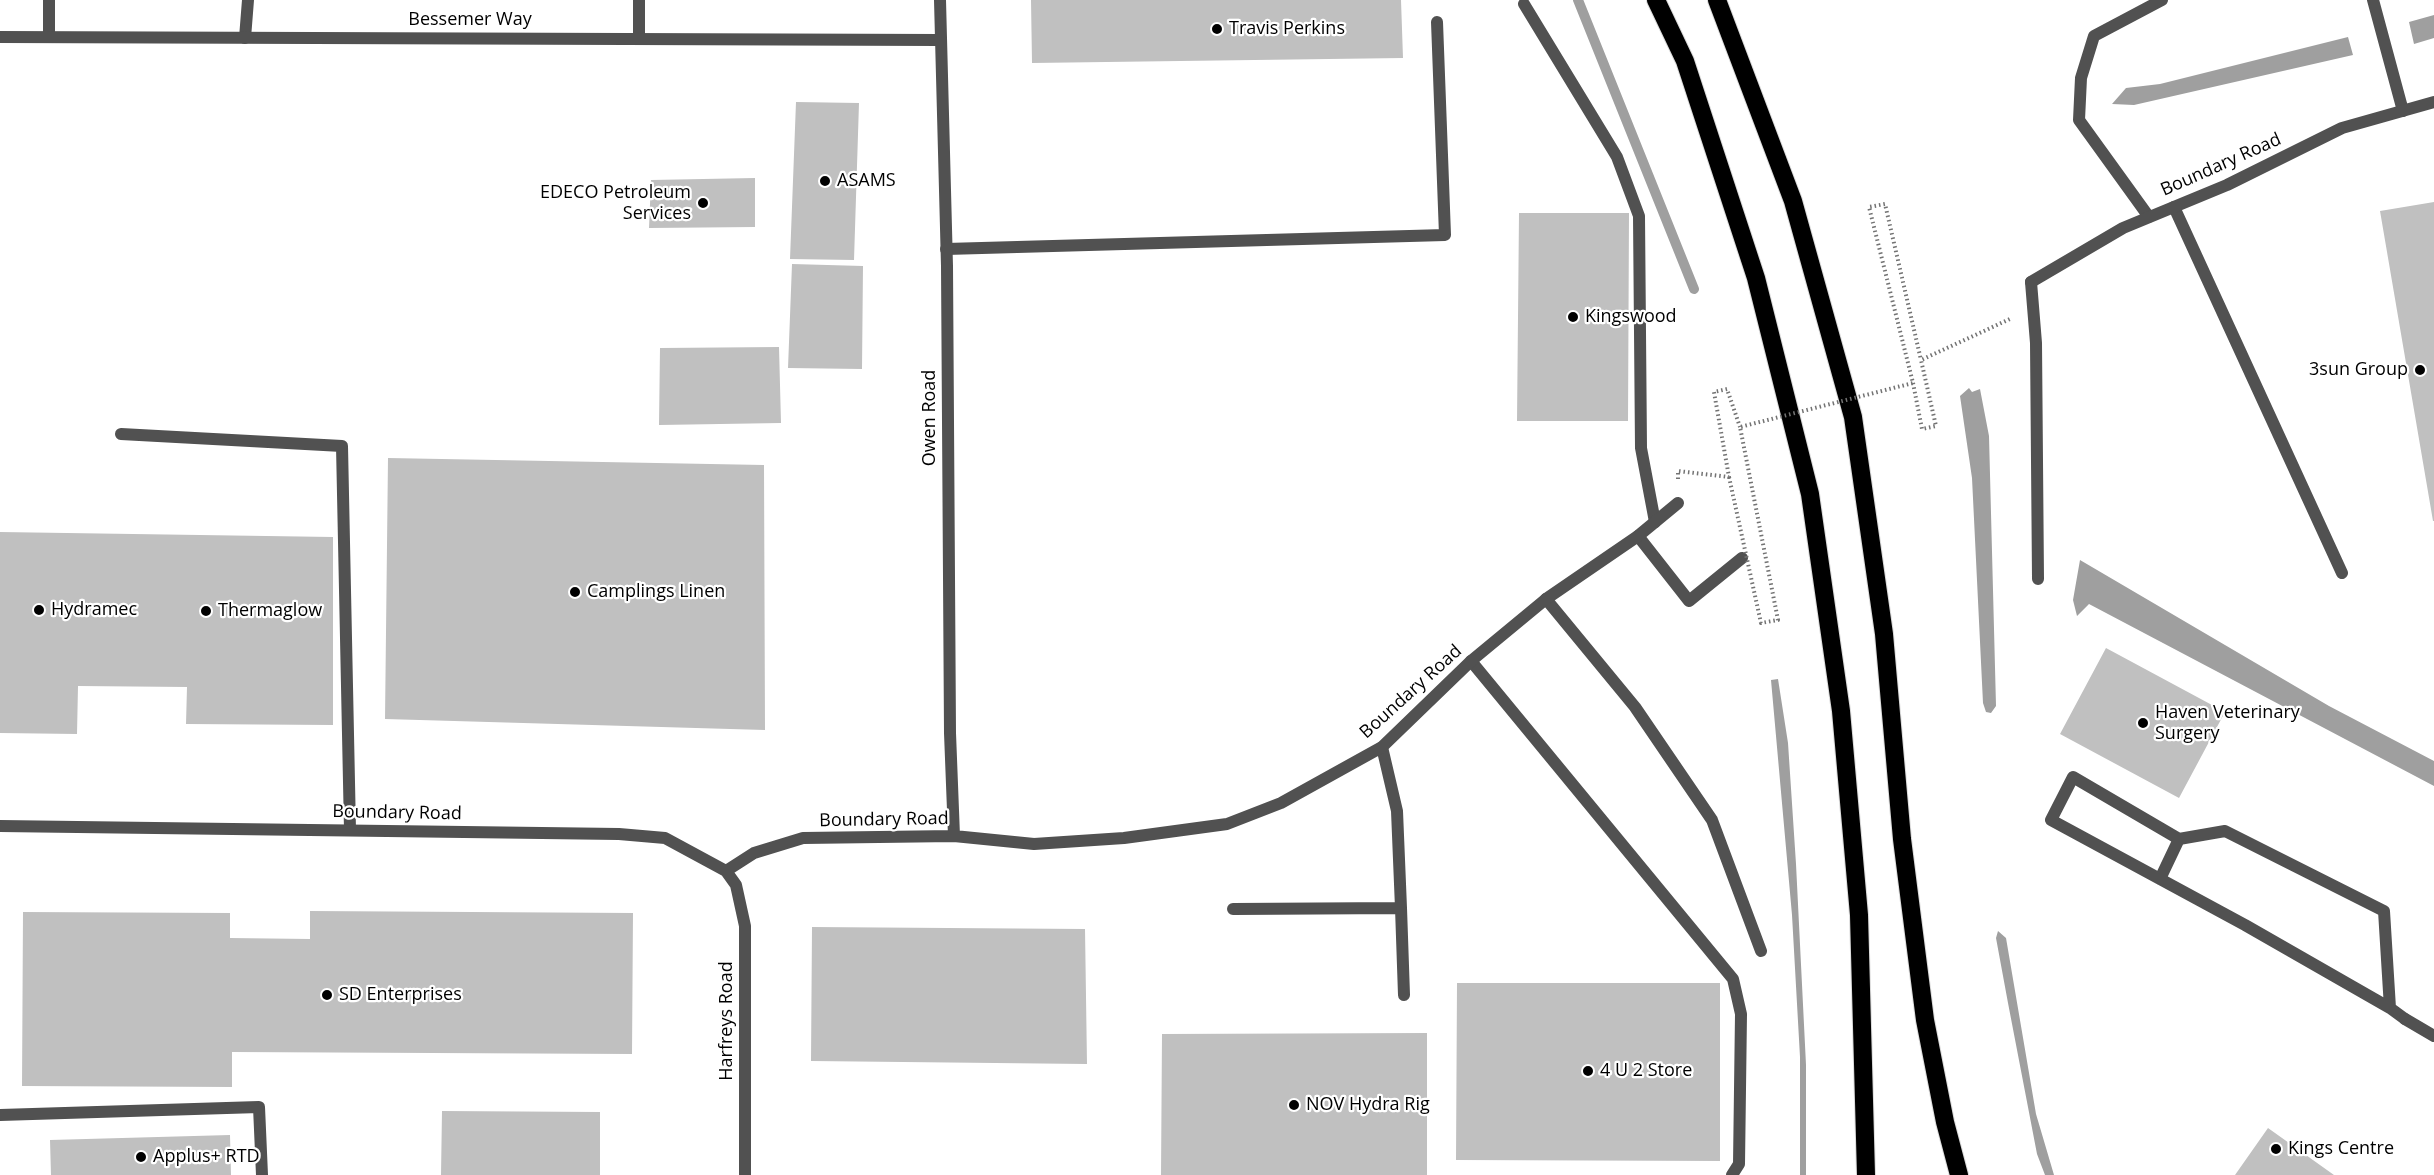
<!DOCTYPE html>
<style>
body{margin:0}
canvas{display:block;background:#fff}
</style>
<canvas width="2434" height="1175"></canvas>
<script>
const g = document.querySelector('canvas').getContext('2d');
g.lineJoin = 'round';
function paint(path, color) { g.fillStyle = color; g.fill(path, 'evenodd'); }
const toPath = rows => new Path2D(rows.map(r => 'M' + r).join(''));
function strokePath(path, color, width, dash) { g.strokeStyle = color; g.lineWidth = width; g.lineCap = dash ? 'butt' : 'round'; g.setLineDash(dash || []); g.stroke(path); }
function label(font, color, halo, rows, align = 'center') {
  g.font = font + ' "Open Sans",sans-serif'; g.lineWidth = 4.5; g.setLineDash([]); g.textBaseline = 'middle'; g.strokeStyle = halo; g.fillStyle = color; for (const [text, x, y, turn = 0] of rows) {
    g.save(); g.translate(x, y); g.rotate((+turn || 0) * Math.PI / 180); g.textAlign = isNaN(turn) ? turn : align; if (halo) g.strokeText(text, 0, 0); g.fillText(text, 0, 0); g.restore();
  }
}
paint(toPath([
 [2434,15,2434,38,2414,44,2409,22],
 [2348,37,2353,55,2134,105,2112,104,2126,88,2160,84],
 [1969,388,1972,392,1980,389,1989,436,1996,706,1991,713,1986,712,1983,703,1972,478,1960,396],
 [2080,560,2329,706,2434,761,2434,786,2089,604,2077,616,2073,600],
 [1778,679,1788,743,1796,864,1806,1065,1806,1175,1800,1175,1800,1057,1792,915,1771,680],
 [1998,931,2006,938,2036,1114,2054,1175,2045,1175,2037,1154,2008,1003,1996,938]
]), '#9f9f9f');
strokePath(toPath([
 [1578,0,1694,289]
]), '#9f9f9f', 10);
paint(toPath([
 [1031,0,1401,0,1403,58,1032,63],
 [796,102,859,103,854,260,790,259],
 [755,178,755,227,649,228,651,180],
 [2434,202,2434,521,2433,521,2380,211],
 [1519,213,1629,213,1628,421,1517,421],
 [792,264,863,266,862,369,788,368],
 [779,347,781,423,659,425,660,348],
 [388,458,764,465,765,730,385,719],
 [0,532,333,537,333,725,186,724,187,687,78,686,77,734,0,733],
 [2106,648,2225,712,2179,798,2060,734],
 [310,911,633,913,632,1054,232,1052,232,1087,22,1086,23,912,230,913,230,938,310,939],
 [812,927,1085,929,1087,1064,811,1061],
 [1457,983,1720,983,1720,1161,1456,1160],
 [1427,1033,1427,1175,1161,1175,1162,1034],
 [442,1111,600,1112,600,1175,441,1175],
 [2268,1128,2334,1175,2235,1175],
 [230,1135,231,1175,51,1175,50,1140]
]), '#c0c0c0');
const highway = toPath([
 [1656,0,1685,61,1756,278,1810,494,1841,711,1859,915,1866,1175],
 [1717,0,1793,201,1853,417,1884,634,1902,839,1925,1020,1945,1122,1959,1175]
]);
strokePath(highway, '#dbdbdb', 20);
strokePath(toPath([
 [1913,383,1922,429,1936,426,1921,360,2010,319],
 [1678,479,1678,471,1729,477,1714,392,1727,389,1740,427]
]), '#737373', 4, [1.5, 3]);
strokePath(toPath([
 [2373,0,2403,111],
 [1524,4,1617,157,1639,216,1641,448,1655,522],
 [49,37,49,0],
 [245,38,248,0],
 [639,39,639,0],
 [2174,207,2342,573],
 [2149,217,2079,120,2081,78,2094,36,2162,0],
 [946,249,1445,235,1437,22],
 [2031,282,2036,343,2038,579],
 [121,434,342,446,350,830],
 [1638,536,1689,601,1742,558],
 [1546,599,1635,707,1712,820,1761,951],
 [1471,661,1733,979,1741,1014,1739,1164,1732,1175],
 [2160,879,2179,839],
 [1401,908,1404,995],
 [1233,909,1401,908,1397,811,1382,747],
 [2390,1008,2384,911,2225,831,2179,839,2073,777,2051,820,2245,925,2390,1008,2405,1019],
 [0,1115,259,1107,262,1175]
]), '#515151', 12);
strokePath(toPath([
 [940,0,947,266,950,733,954,836],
 [0,37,940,40],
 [2031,282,2123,228,2227,185,2342,128,2434,102],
 [0,826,619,834,665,838,726,871,736,885,745,926,745,1175],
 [726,871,754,853,803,838,954,836,1034,844,1124,838,1227,824,1281,803,1382,747,1471,661,1546,599,1638,536,1678,503],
 [2405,1019,2434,1036]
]), '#515151', 12);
strokePath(highway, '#000', 18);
strokePath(toPath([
 [1729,477,1761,623,1778,620,1740,427,1913,383,1869,207,1885,204,1921,360]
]), '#737373', 4, [1.5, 3]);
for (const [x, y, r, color] of [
 [1217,29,6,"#000"],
 [825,181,6,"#000"],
 [703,203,6,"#000"],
 [1573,317,6,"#000"],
 [2420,370,6,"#000"],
 [575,592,6,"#000"],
 [39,610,6,"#000"],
 [206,611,6,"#000"],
 [2143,723,6,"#000"],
 [327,995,6,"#000"],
 [1588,1071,6,"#000"],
 [1294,1105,6,"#000"],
 [2276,1149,6,"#000"],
 [141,1157,6,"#000"]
]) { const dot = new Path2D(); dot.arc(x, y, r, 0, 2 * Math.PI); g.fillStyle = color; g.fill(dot); strokePath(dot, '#fff', 2); }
label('18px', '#000', '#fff', [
 ["Bessemer Way",470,20],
 ["Boundary Road",2221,165,-24],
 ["Owen Road",930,418,-90],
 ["Boundary Road",1411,692,-42],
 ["Boundary Road",397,813,1],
 ["Boundary Road",884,820,-1],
 ["Harfreys Road",727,1021,-90]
]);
label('18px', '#000', '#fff', [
 ["Travis Perkins",1229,29],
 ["ASAMS",837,181],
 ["EDECO Petroleum",691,193,"right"],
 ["Services",691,214,"right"],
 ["Kingswood",1585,317],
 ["3sun Group",2408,370,"right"],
 ["Camplings Linen",587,592],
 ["Hydramec",51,610],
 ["Thermaglow",218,611],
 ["Haven Veterinary",2155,713],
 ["Surgery",2155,734],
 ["SD Enterprises",339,995],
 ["4 U 2 Store",1600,1071],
 ["NOV Hydra Rig",1306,1105],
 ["Kings Centre",2288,1149],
 ["Applus+ RTD",153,1157]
], 'left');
</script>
